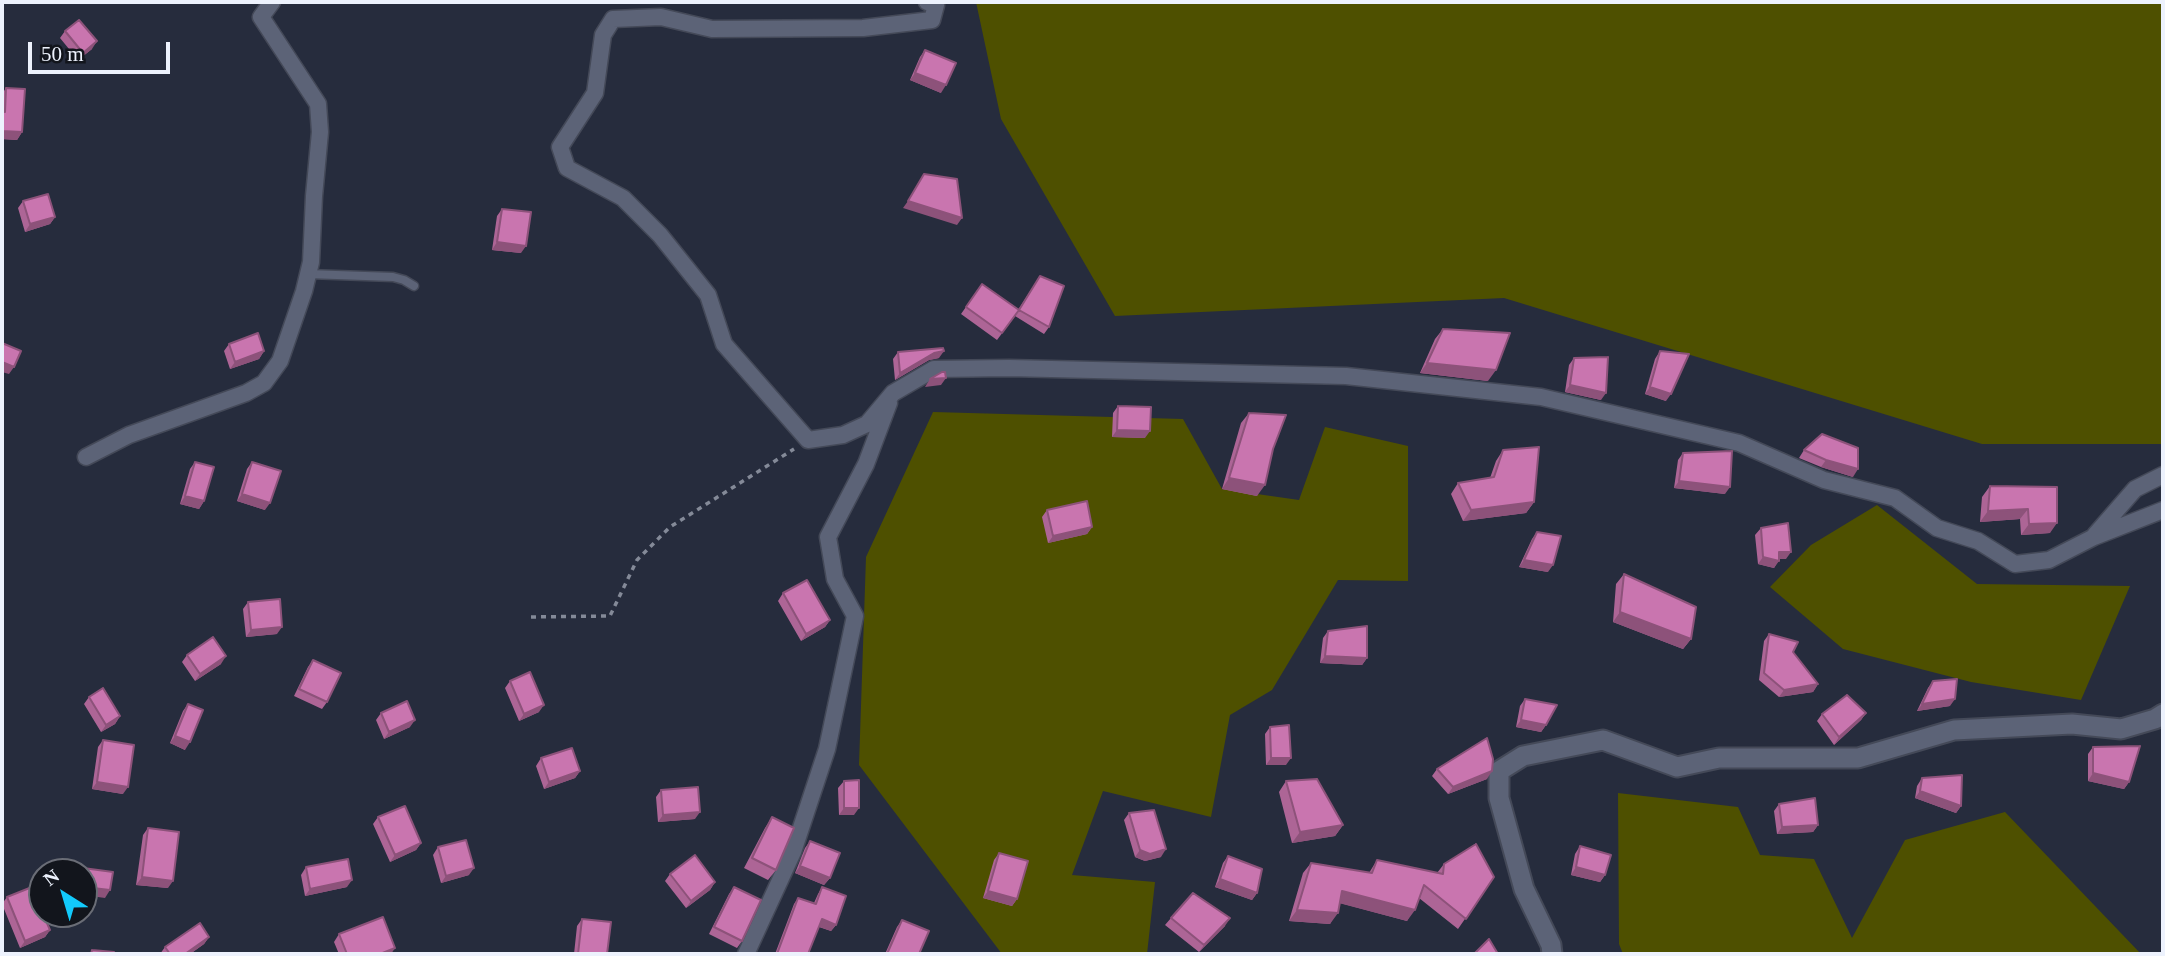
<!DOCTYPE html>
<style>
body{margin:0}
#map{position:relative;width:2165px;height:956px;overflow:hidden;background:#262c3d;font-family:"Times New Roman",serif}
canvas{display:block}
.frame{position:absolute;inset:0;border:4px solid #edf2fd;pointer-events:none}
.north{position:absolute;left:28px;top:858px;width:70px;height:70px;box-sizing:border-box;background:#12151c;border:2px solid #6a6d76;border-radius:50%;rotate:323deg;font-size:19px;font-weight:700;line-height:28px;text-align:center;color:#edf2fd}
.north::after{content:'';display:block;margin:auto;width:24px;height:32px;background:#12cafb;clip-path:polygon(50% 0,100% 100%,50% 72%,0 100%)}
.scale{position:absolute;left:28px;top:42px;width:142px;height:32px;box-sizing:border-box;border:4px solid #edf2fd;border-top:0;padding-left:9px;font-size:21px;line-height:24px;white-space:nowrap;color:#edf2fd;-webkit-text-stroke:5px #12151c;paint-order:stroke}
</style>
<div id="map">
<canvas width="2165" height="956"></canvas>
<div class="frame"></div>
<div class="north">N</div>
<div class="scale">50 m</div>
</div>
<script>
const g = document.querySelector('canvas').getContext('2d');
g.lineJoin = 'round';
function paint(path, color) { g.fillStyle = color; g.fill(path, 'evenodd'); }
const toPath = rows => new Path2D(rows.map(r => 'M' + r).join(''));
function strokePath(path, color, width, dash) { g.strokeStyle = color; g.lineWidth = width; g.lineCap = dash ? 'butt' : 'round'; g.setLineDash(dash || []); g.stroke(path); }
paint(toPath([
 [976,2,2163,2,2163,444,1982,444,1504,298,1115,316,1001,119],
 [933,412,1183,419,1222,489,1299,500,1325,427,1408,446,1408,581,1338,580,1272,690,1230,715,1211,817,1103,791,1072,875,1155,882,1147,954,1002,954,859,765,866,557],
 [1877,505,1977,584,2130,586,2081,700,1971,682,1843,649,1770,587,1811,545],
 [1618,793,1738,807,1760,855,1814,859,1852,938,1905,840,2005,812,2141,954,1623,954,1619,944]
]), '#4e5000');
const service = toPath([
 [308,274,393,277,404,280,414,286]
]);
const minor = toPath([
 [927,2,936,5,932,20,863,28,712,29,661,17,613,19,603,35,595,93,560,147,567,168,623,198,660,235,708,295,724,344,808,440,843,435,867,424,893,393,934,369,1009,368,1346,376,1541,397,1739,443,1824,480,1895,498,1937,528,1978,541,2015,564,2049,560,2094,537,2163,510],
 [86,457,129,435,246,393,264,383,280,361,304,291,311,262,314,196,320,132,318,104,261,17,272,2],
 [2095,535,2135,489,2163,475],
 [746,954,793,852,827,749,855,616,835,579,828,537,866,464,889,403]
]);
const tertiary = toPath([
 [1552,954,1551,945,1524,889,1499,798,1499,771,1523,756,1603,740,1677,767,1719,758,1858,758,1954,730,2072,724,2121,729,2155,719,2163,714]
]);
strokePath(service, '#444958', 11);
strokePath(minor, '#444958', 19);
strokePath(tertiary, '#444958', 23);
strokePath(toPath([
 [531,617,610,616,637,560,670,527,794,449]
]), '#848a98', 3.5, [5, 5]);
strokePath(service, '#5c6377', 8);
strokePath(minor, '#5c6377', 16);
strokePath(tertiary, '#5c6377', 19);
paint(toPath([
 [65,31,92,49,78,60,60,38],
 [925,50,941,93,910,80,920,57],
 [6,88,22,132,17,140,2,139,2,94],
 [23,201,55,217,50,224,25,232,18,208],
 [502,209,521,253,492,250,497,216],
 [1040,276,1049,327,1044,334,1015,316,997,340,961,314,982,284,1018,310],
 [1443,329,1488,381,1420,373,1435,339],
 [229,344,264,351,259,359,230,369,224,351],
 [1660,351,1666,401,1645,394,1655,359],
 [898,352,939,358,929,360,895,380,893,359],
 [1574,358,1601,400,1565,392,1569,365],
 [1118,406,1145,438,1112,437,1113,413],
 [1249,413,1273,449,1257,496,1222,489,1241,423],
 [1822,434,1853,477,1821,467,1799,458,1804,450],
 [1503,450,1534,502,1526,513,1463,521,1451,494,1458,483,1490,478,1496,461],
 [1683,453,1725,494,1674,488,1678,460],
 [195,462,204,501,199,509,180,504,190,469],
 [252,462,265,510,237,501,247,469],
 [1990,486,2057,487,2050,533,2021,535,2020,519,1980,522,1982,497],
 [1047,510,1092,527,1087,534,1048,543,1042,517],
 [1761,528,1786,559,1779,559,1774,568,1758,564,1755,535],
 [1537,532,1548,572,1519,567,1532,539],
 [1624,574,1691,639,1683,649,1613,622,1616,584],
 [783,593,830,620,825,627,801,641,778,601],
 [248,602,277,634,246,637,243,609],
 [1328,631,1367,658,1362,665,1320,663,1323,638],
 [1769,634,1793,652,1818,684,1813,692,1779,697,1759,680,1764,641],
 [187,655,221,664,195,681,182,662],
 [313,660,327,702,322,709,294,696,308,667],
 [510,681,539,712,519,721,505,688],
 [1933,681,1950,706,1917,711,1928,688],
 [89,697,120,716,115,724,101,732,84,704],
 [1525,699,1546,725,1541,732,1516,727,1520,706],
 [188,704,185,750,170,743,183,711],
 [381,713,410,727,384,739,376,720],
 [1866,713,1861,720,1834,745,1817,721,1822,714],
 [1270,727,1286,765,1266,765,1265,734],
 [103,740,123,794,92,789,98,747],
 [2093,747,2129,782,2124,789,2088,781,2088,754],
 [541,758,580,771,575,778,544,789,536,766],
 [1437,769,1487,779,1448,794,1432,776],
 [1922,778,1961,806,1956,813,1915,798,1917,786],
 [844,781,854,815,839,815,838,788],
 [1286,781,1343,825,1335,836,1292,843,1279,792],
 [661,790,695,819,658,822,656,797],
 [1779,804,1818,825,1813,832,1777,834,1774,811],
 [1129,813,1161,857,1145,861,1135,857,1124,820],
 [378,817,421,843,416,850,390,862,373,824],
 [772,817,776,870,768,880,744,868,765,828],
 [148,828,168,888,136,885,143,835],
 [810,841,830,878,824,885,795,873,805,848],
 [1580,846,1605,875,1600,882,1571,875,1575,854],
 [438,847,469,875,441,883,433,855],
 [999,853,1017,899,1012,906,983,898,994,860],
 [1228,856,1257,893,1252,900,1215,887,1223,863],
 [1377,860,1437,873,1444,864,1494,877,1458,929,1419,898,1407,921,1340,903,1330,924,1289,921,1303,873,1311,863,1369,873],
 [306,867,347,887,305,896,301,875],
 [670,874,715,882,710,890,686,908,665,881],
 [734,887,742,941,737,948,709,934,729,894],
 [822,887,836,925,831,931,819,927,808,954,775,954,794,904,798,898,814,903,818,894],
 [7,897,50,930,45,937,20,948,2,904],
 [1171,918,1225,926,1199,952,1165,925],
 [582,919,607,954,574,954,577,926],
 [902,920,919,954,885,954,897,927],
 [339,934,391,954,339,954,334,942],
 [209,937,204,944,190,954,160,954,165,947]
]), '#ad6596');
paint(toPath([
 [97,41,92,49,78,60,83,53],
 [915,73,946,85,941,93,910,80],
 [2,131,22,132,17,140,2,139],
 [908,201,962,218,957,225,903,208],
 [55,217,50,224,25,232,30,224],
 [497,242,526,246,521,253,492,250],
 [264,351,259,359,230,369,235,362],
 [944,351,939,358,929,360,895,380,900,373,934,353],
 [2,362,14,367,9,374,2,372],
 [1427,363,1496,370,1488,381,1420,373],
 [946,378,941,385,925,387,930,379],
 [1570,385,1606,393,1601,400,1565,392],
 [1650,387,1671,394,1666,401,1645,394],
 [1117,430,1150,431,1145,438,1112,437],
 [1826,460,1858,469,1853,477,1821,467],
 [1229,478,1265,485,1257,496,1222,489],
 [1679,481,1730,487,1725,494,1674,488],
 [242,494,270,503,265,510,237,501],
 [185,496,204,501,199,509,180,504],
 [1534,502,1526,513,1463,521,1471,510],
 [2028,509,2020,519,1980,522,1988,511],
 [2057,523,2050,533,2021,535,2029,524],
 [1092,527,1087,534,1048,543,1053,536],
 [1779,552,1791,552,1786,559,1774,559],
 [1763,557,1779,561,1774,568,1758,564],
 [1524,560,1553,565,1548,572,1519,567],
 [1620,612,1691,639,1683,649,1613,622],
 [830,620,825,627,801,641,806,634],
 [282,627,277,634,246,637,251,630],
 [226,656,221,664,195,681,200,674],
 [1325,656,1367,658,1362,665,1320,663],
 [1818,684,1813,692,1779,697,1784,690],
 [1955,699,1950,706,1917,711,1922,704],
 [544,705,539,712,519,721,524,714],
 [1866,713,1861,720,1834,745,1839,737],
 [120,716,115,724,101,732,106,725],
 [415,720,410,727,384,739,389,732],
 [1521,720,1546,725,1541,732,1516,727],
 [175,736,190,742,185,750,170,743],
 [1271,758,1291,758,1286,765,1266,765],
 [580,771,575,778,544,789,549,782],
 [1492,771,1487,779,1448,794,1453,787],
 [2093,773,2129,782,2124,789,2088,781],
 [97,782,128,787,123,794,92,789],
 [1920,791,1961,806,1956,813,1915,798],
 [844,808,859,808,854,815,839,815],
 [700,812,695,819,658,822,663,815],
 [1343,825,1335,836,1292,843,1300,832],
 [1818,825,1813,832,1777,834,1782,827],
 [421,843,416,850,390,862,395,855],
 [1166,849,1161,857,1145,861,1135,857,1140,850],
 [800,866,830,878,824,885,795,873],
 [1576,867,1605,875,1600,882,1571,875],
 [474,868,469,875,441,883,446,876],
 [142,877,173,881,168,888,136,885],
 [1220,879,1257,893,1252,900,1215,887],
 [352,880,347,887,305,896,310,889],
 [715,882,710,890,686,908,691,901],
 [84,887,110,890,105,898,84,895],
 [988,891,1017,899,1012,906,983,898],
 [1342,891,1415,910,1407,921,1335,902],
 [1297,910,1338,913,1330,924,1289,921],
 [1230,918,1225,926,1199,952,1204,945],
 [822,919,836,925,831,931,817,926],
 [50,930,45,937,20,948,25,941],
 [209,937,204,944,190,954,185,954],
 [395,948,391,954,380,954]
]), '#8d527a');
const building = toPath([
 [79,20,97,41,83,53,65,31,79,20],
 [925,50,956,63,946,85,915,73,925,50],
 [6,88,25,89,22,132,2,131,2,111,5,112,6,88],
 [924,174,957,179,962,218,908,201,924,174],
 [48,194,55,217,30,224,23,201,48,194],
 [502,209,531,212,526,246,497,242,502,209],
 [1040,276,1064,286,1049,327,1019,310,1040,276],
 [982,284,1019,310,1002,333,966,307,982,284],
 [1443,329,1510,333,1496,370,1427,363,1443,329],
 [258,333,264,351,235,362,229,344,258,333],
 [2,343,21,351,14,367,2,362,2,343],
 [943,348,944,351,934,353,900,373,898,352,943,348],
 [1660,351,1689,354,1671,394,1650,387,1660,351],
 [1608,357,1606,393,1570,385,1574,358,1608,357],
 [942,372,945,372,946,378,930,379,942,372],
 [1118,406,1151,407,1150,431,1117,430,1118,406],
 [1249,413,1286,415,1273,449,1265,485,1229,478,1249,413],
 [1822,434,1858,448,1858,469,1826,460,1804,450,1822,434],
 [1539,447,1534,502,1471,510,1458,483,1494,477,1503,450,1539,447],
 [1732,451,1730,487,1679,481,1683,453,1732,451],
 [195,462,214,467,204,501,185,496,195,462],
 [252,462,281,471,270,503,242,494,252,462],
 [1990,486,2057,487,2057,523,2029,524,2028,509,1988,511,1990,486],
 [1087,501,1092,527,1053,536,1047,510,1087,501],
 [1788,523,1791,552,1779,552,1779,561,1763,557,1761,528,1788,523],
 [1537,532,1561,536,1553,565,1524,560,1537,532],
 [1624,574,1696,607,1691,639,1620,612,1624,574],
 [807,580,830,620,806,634,783,593,807,580],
 [280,599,282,627,251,630,248,602,280,599],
 [1367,626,1367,658,1325,656,1328,631,1367,626],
 [1769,634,1798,642,1793,652,1818,684,1784,690,1764,673,1769,634],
 [213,637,226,656,200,674,187,655,213,637],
 [313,660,341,673,327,702,299,689,313,660],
 [530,672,544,705,524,714,510,681,530,672],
 [1957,679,1955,699,1922,704,1933,681,1957,679],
 [103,688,120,716,106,725,89,697,103,688],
 [1847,695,1866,713,1839,737,1822,714,1847,695],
 [1525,699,1557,705,1546,725,1521,720,1525,699],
 [407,701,415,720,389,732,381,713,407,701],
 [188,704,203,710,190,742,175,736,188,704],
 [1289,725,1291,758,1271,758,1270,727,1289,725],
 [1487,738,1493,759,1492,771,1453,787,1437,769,1487,738],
 [103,740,134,745,128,787,97,782,103,740],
 [2140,746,2129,782,2093,773,2093,747,2140,746],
 [572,748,580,771,549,782,541,758,572,748],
 [1962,775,1961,806,1920,791,1922,778,1962,775],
 [1317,779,1343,825,1300,832,1286,781,1317,779],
 [859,780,859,808,844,808,844,781,859,780],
 [698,787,700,812,663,815,661,790,698,787],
 [1815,798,1818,825,1782,827,1779,804,1815,798],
 [405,806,421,843,395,855,378,817,405,806],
 [1154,810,1166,849,1150,854,1140,850,1129,813,1154,810],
 [772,817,794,828,776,870,752,858,772,817],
 [148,828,179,832,173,881,142,877,148,828],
 [466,840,474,868,446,876,438,847,466,840],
 [810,841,840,853,830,878,800,866,810,841],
 [1476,844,1494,877,1466,919,1424,885,1415,910,1342,891,1338,913,1297,910,1311,863,1372,873,1377,860,1443,874,1444,864,1476,844],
 [1580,846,1611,855,1605,875,1576,867,1580,846],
 [999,853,1028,861,1017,899,988,891,999,853],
 [695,855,715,882,691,901,670,874,695,855],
 [1228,856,1262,869,1257,893,1220,879,1228,856],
 [348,859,352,880,310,889,306,867,348,859],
 [83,868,113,872,110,890,84,887,84,872,82,872,83,868],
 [32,887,42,911,42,914,43,914,50,930,25,941,7,897,32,887],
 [734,887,761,900,742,941,714,927,734,887],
 [822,887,846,896,836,925,822,919,808,954,777,954,798,898,816,904,822,887],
 [1193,893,1230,918,1204,945,1171,918,1193,893],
 [383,917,395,948,380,954,347,954,339,934,383,917],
 [582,919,611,922,607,954,578,954,582,919],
 [902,920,929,931,919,954,887,954,902,920],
 [200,923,209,937,185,954,170,954,165,947,200,923],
 [1489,939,1498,954,1474,954,1489,939],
 [92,950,114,952,113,954,91,954,92,950]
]);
paint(building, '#c975af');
strokePath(building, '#8d527a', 2);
</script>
